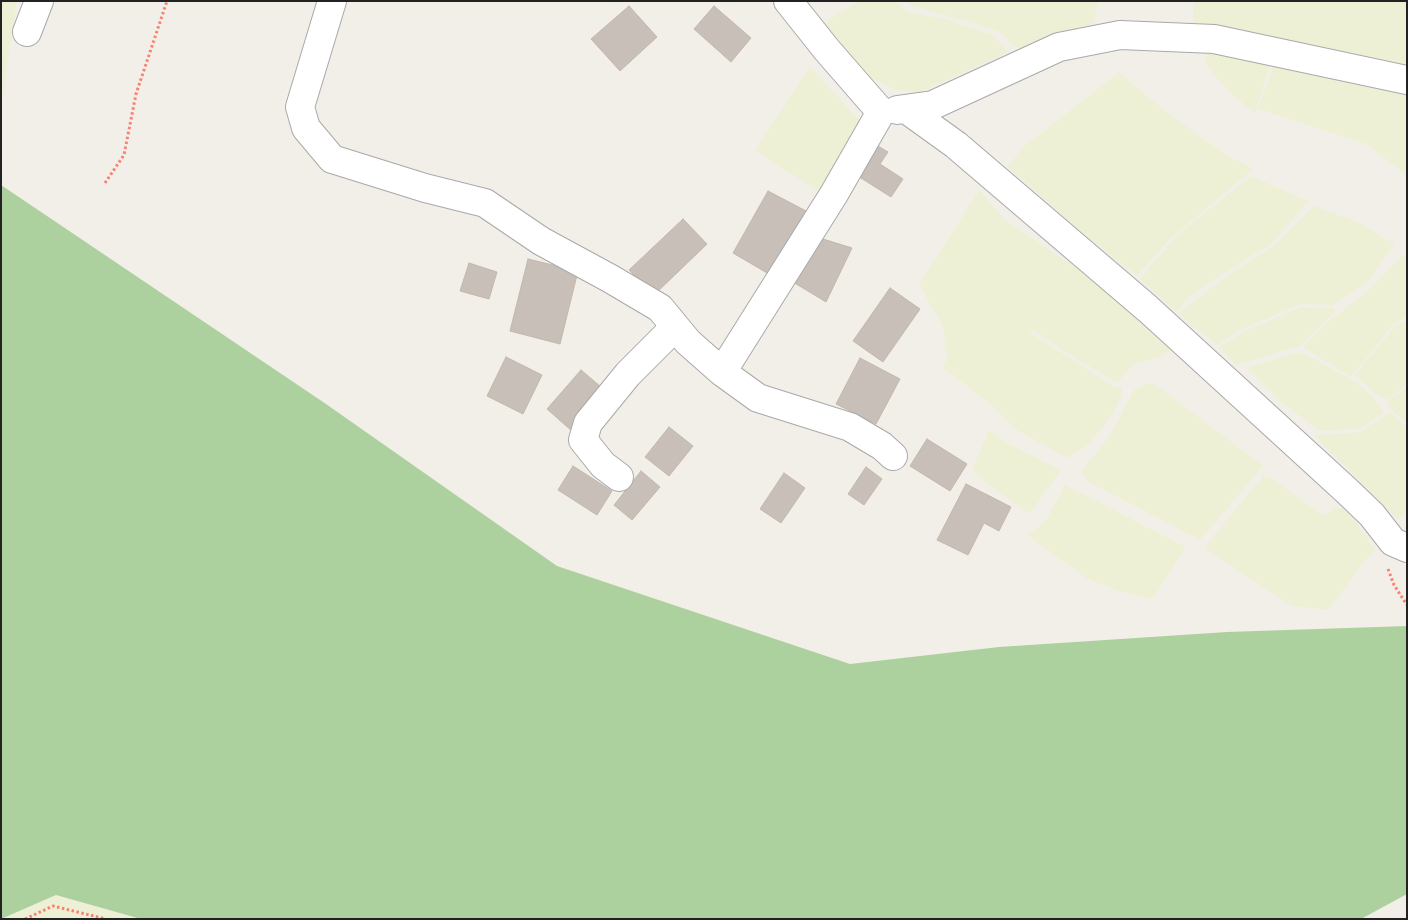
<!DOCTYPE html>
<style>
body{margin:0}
#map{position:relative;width:1408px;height:920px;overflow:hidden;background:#f2efe9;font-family:"Archivo Narrow",sans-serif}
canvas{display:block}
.frame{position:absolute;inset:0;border:2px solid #222;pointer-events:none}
</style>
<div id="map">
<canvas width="1408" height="920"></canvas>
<div class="frame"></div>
</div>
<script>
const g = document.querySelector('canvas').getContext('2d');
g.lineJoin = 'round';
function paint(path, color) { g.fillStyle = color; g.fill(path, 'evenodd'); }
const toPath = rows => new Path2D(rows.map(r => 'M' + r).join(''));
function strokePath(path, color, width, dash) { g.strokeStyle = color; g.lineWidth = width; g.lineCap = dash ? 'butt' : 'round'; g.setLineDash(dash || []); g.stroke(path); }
paint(toPath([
 [1,1,17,1,1,104],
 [860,1,895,1,908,12,944,19,991,34,1009,52,920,92,892,89,865,74,824,22],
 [907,1,1098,1,1094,22,1065,41,1019,50,998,31,911,5],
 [1193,1,1407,1,1407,67,1193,25],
 [1209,46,1271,63,1255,113,1232,95,1204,63],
 [1274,65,1407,92,1407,176,1366,144,1258,109],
 [810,66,864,126,820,192,755,151],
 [1119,72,1165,111,1225,154,1253,169,1169,240,1137,276,1079,230,1008,167,1021,149],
 [1251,176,1309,201,1271,244,1228,270,1188,298,1176,312,1140,279,1177,235],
 [979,190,1003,218,1089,277,1176,348,1156,359,1135,363,1117,383,1061,349,1032,329,1030,333,1115,387,1122,387,1122,396,1109,419,1089,444,1067,458,1015,429,988,402,942,367,947,360,943,326,919,285],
 [1314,206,1358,222,1395,244,1366,284,1333,305,1301,304,1238,331,1217,345,1178,314,1232,272,1274,246],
 [1402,255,1407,258,1407,316,1393,325,1351,377,1303,347,1334,317,1364,294],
 [1302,307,1333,308,1336,311,1300,346,1236,365,1219,347,1245,331],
 [1407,321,1407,385,1387,400,1374,393,1355,375,1396,325],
 [1301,352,1355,381,1374,399,1384,412,1359,429,1321,431,1283,404,1246,367],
 [1150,382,1171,396,1263,466,1200,540,1087,481,1081,472,1110,435,1134,390],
 [1407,387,1407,423,1388,407,1388,401],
 [1390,412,1407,427,1407,512,1398,519,1314,435,1360,432],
 [989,430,1009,444,1061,470,1030,514,991,487,972,470],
 [1263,476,1271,478,1323,515,1334,508,1347,509,1375,550,1363,563,1329,610,1292,606,1204,548],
 [1065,485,1186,547,1152,600,1119,591,1086,578,1027,535,1045,522],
 [56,895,141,919,2,919]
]), '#eef0d5');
paint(toPath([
 [1,185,326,404,557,566,850,664,999,647,1227,632,1407,626,1407,894,1361,919,141,919,56,895,1,919]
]), '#add19e');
const building = toPath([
 [629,6,657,37,620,71,591,39,629,6],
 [714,6,751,38,731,62,694,29,714,6],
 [873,143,888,152,880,164,903,179,891,197,853,173,873,143],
 [768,191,810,213,774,277,733,253,768,191],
 [683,219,707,244,654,295,629,270,683,219],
 [823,239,852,248,826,302,793,282,823,239],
 [528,259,578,271,560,344,510,331,528,259],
 [469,263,497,272,489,299,460,291,469,263],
 [890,288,920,309,883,362,853,341,890,288],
 [506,357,542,375,523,414,487,396,506,357],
 [860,358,900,379,876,424,836,404,860,358],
 [581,370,607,392,573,432,547,409,581,370],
 [669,427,693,446,669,476,645,457,669,427],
 [927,439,967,464,950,491,910,466,927,439],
 [573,466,612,491,597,515,558,490,573,466],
 [866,467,882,479,864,505,848,494,866,467],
 [641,471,660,487,632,520,614,505,641,471],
 [784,473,805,488,781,523,760,509,784,473],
 [966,484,1011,507,999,531,984,523,968,555,937,540,966,484]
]);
paint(building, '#c7bfb8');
strokePath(building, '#c4b6ab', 1);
const minor = toPath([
 [332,1,300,107,306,128,332,159,425,188,485,203,541,241,611,279,660,308,688,342,722,372,834,194,881,112],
 [788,1,827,50,881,112],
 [27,32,39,1],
 [906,109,956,145,1148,309,1347,491,1372,515,1393,542,1407,548],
 [897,110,933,105,1059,47,1120,35,1214,39,1407,80],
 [722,372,758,398,850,427,882,446,893,456],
 [619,477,603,465,583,440,588,423,628,374,675,327]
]);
strokePath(minor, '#a9a9a9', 30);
strokePath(toPath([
 [105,183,124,155,136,94,167,1],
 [1388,569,1394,585,1407,605],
 [25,919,53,906,106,919]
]), '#fa8072', 3, [2.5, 2.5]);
strokePath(minor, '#fff', 28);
</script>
